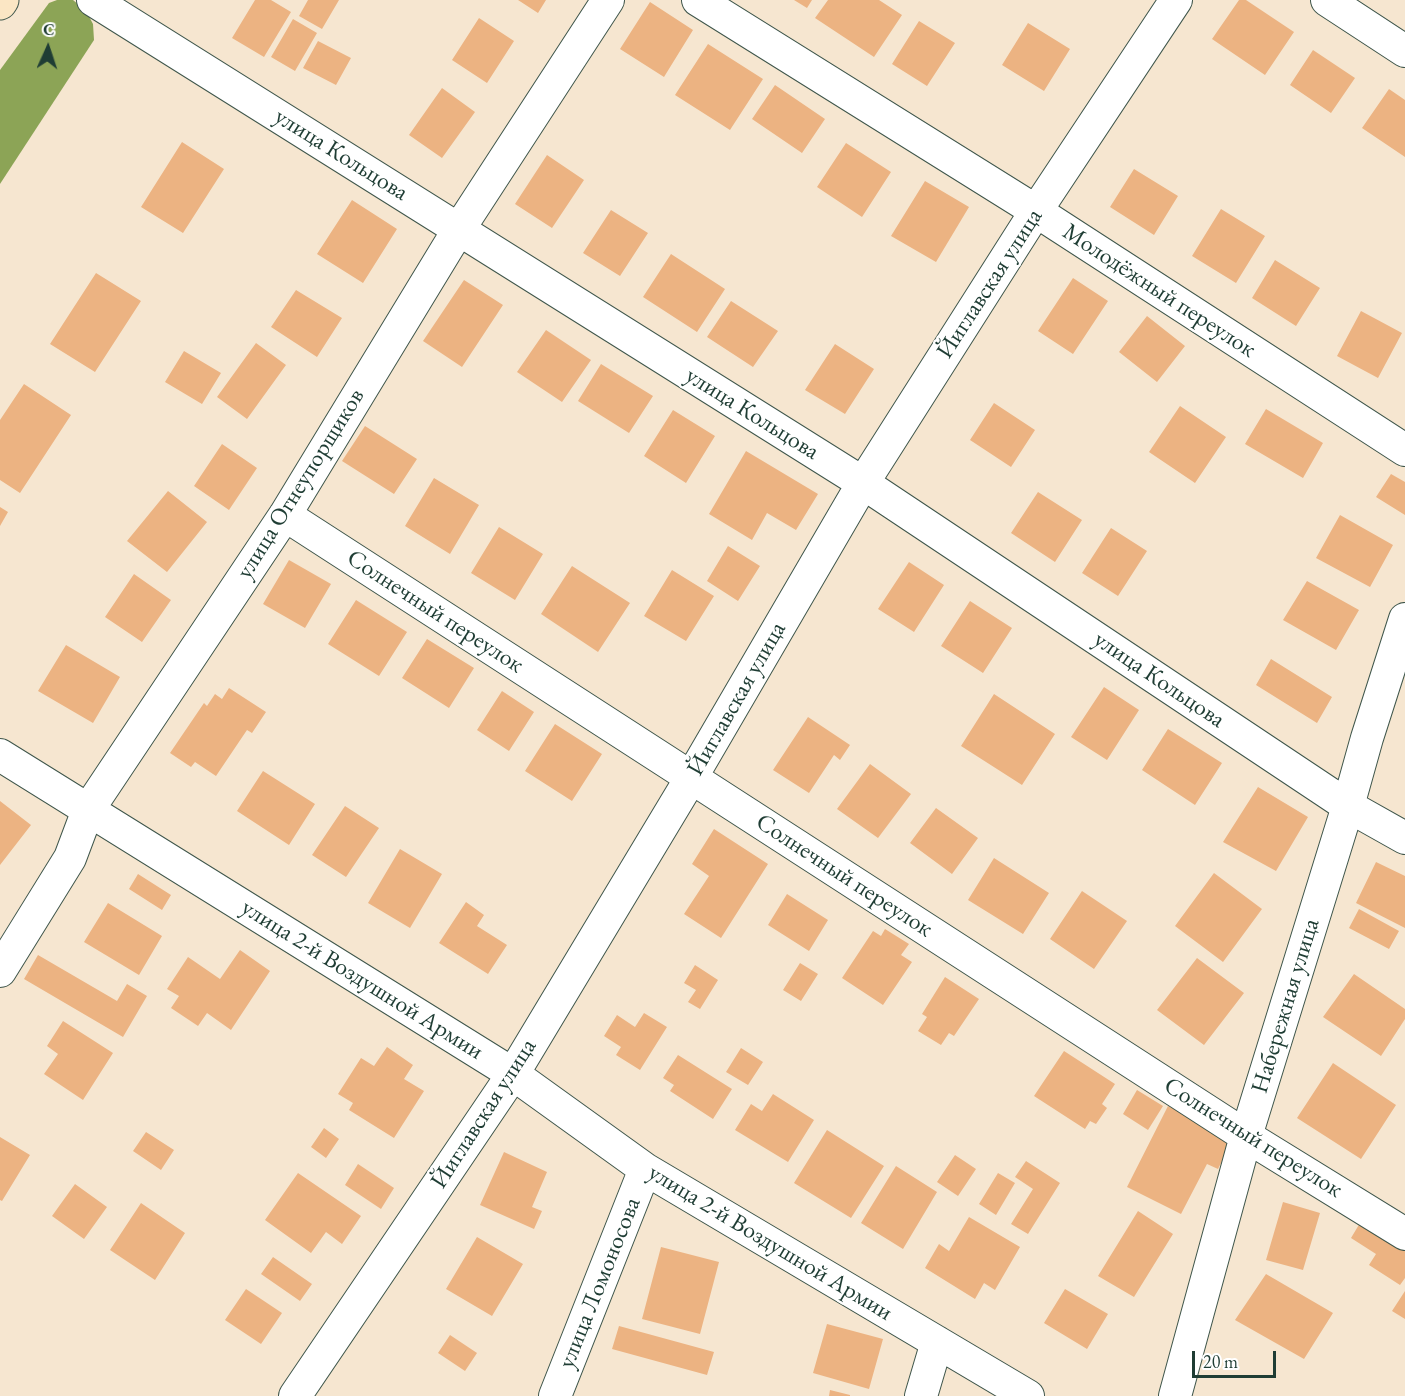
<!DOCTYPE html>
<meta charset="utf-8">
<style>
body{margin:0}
#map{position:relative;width:1405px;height:1396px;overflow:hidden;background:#f6e6d0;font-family:"EB Garamond",serif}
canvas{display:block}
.north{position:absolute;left:18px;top:18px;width:60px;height:60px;-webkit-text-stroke:4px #fff;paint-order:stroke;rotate:3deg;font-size:16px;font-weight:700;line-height:24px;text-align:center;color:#1f3d34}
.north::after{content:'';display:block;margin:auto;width:21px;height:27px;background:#1f3d34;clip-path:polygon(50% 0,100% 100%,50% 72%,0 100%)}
.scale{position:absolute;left:1192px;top:1351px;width:84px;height:27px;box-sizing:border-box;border:3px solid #1f3d34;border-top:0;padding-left:8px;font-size:18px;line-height:21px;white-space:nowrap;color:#1f3d34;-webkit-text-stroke:4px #fff;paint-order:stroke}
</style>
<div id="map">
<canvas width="1405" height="1396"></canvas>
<div class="north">С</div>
<div class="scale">20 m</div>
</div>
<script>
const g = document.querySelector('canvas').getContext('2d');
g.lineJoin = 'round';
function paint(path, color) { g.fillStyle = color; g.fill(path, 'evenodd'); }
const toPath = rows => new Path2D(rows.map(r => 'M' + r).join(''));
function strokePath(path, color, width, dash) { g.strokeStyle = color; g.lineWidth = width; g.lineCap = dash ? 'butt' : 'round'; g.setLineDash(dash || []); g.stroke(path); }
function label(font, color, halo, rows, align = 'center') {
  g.font = font + ' "EB Garamond",serif'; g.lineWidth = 4.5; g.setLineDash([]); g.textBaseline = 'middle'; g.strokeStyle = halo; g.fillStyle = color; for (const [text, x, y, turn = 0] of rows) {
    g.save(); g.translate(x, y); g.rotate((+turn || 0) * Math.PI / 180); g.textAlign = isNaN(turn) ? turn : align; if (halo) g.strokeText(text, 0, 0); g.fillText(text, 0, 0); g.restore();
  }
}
paint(toPath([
 [57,0,73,0,86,11,93,24,94,40,0,184,0,70,49,3]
]), '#8ca456');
paint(toPath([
 [255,0,271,0,291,12,264,57,232,38],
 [308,0,339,0,322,29,299,16],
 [518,0,546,0,538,13],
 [794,0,812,0,807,8],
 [828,0,879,0,902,15,874,57,815,18],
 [1239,0,1246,0,1294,32,1265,75,1212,39],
 [650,2,693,30,664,77,620,49],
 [479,18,514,41,487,83,452,60],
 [293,19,317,33,295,71,271,57],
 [919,21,955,43,927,86,892,64],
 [1028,23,1070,49,1044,91,1002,65],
 [318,41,351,58,336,85,303,68],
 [708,44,763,79,730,130,675,95],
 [1313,50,1355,78,1331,113,1290,85],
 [775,85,825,119,802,153,752,119],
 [442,88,475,112,442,158,409,135],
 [1389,89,1405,100,1405,157,1362,128],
 [182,142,224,169,183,233,141,207],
 [846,143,891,172,862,217,817,187],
 [547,155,584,180,552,228,515,204],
 [1134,169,1178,196,1154,235,1110,207],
 [925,181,969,207,936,262,891,236],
 [352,200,397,229,363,283,317,254],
 [1221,209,1265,236,1236,283,1192,256],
 [611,210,648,233,620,276,583,253],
 [671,254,725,289,697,332,643,297],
 [1275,260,1320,288,1296,326,1252,298],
 [96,273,141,301,95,372,50,344],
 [1073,278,1108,301,1073,354,1038,331],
 [464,280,503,305,462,367,423,341],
 [296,290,342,318,317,357,271,327],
 [731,301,778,331,753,367,707,337],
 [1361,311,1402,333,1378,378,1337,356],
 [1147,316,1185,346,1157,382,1119,352],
 [546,330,591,360,562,402,517,372],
 [256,343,286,365,247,419,217,397],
 [835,344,874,369,845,414,805,390],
 [184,351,221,373,202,404,165,382],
 [601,364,653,396,629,433,578,401],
 [24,384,71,415,20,493,0,480,0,420],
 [994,403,1035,430,1011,467,970,440],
 [1180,406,1226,437,1195,483,1149,452],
 [1266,409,1323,443,1303,478,1245,444],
 [673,410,715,436,686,483,644,456],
 [365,426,417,459,394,494,342,461],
 [222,444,257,468,229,510,194,486],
 [746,451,818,494,796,530,767,513,752,540,709,514],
 [1391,474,1405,482,1405,515,1376,497],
 [434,478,479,505,450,554,405,526],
 [168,491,207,522,167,572,127,541],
 [1038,492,1082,520,1055,562,1011,533],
 [0,507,8,512,0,526],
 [1340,515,1393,545,1370,587,1316,558],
 [499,527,543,554,515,600,471,573],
 [1111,528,1147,551,1118,596,1082,573],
 [728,546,760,566,738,601,707,581],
 [289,560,331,584,305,628,263,604],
 [909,562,944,585,914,632,878,609],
 [572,566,630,603,598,652,541,614],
 [672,570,714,596,686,641,644,616],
 [134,574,171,600,142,642,105,617],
 [1307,581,1359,610,1336,650,1283,620],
 [356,600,407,632,379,676,328,644],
 [970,601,1012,628,983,673,941,646],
 [427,639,474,668,449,708,402,678],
 [66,645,120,677,93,723,38,691],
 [1271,659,1332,697,1317,723,1256,685],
 [1104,687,1139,710,1107,760,1071,737],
 [229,688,266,712,252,733,247,730,216,776,195,762,191,767,170,753,204,703,207,706,215,694,222,699],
 [502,691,534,712,509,751,477,730],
 [994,694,1055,734,1022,785,961,746],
 [808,717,850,745,840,760,834,755,809,793,773,770],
 [555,724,602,754,572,801,525,771],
 [1168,729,1222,763,1195,805,1142,770],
 [870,764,911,794,878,838,837,809],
 [263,771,315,804,289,845,237,811],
 [1258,787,1308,817,1276,871,1223,842],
 [0,801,31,825,0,865],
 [345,806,379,828,346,877,312,855],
 [936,808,978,838,952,874,910,843],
 [714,829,768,864,721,938,684,914,709,876,692,864],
 [400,849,442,874,410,928,368,903],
 [994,858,1049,893,1023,934,968,900],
 [1376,862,1405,876,1405,928,1356,903],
 [1214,873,1262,909,1223,962,1175,926],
 [138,874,171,895,162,910,129,889],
 [1082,891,1127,921,1094,969,1050,939],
 [787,894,828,920,809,951,768,925],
 [466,902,484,915,477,926,507,945,488,974,439,943],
 [108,903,162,936,139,975,84,942],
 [1359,909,1399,931,1389,949,1349,928],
 [885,929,909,944,901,955,912,962,883,1005,842,978,873,931,881,936],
 [240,950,270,971,231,1030,207,1013,198,1026,171,1008,179,996,167,989,188,957,220,979],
 [38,955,117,1001,127,984,147,996,123,1037,24,979],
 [1197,958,1244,993,1204,1045,1157,1010],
 [800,963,818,974,801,1001,783,990],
 [695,965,718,980,700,1009,688,1002,696,990,684,983],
 [1354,974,1405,1009,1405,1019,1381,1056,1323,1017],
 [945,977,979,999,954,1036,949,1033,941,1045,918,1031,927,1017,922,1014],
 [644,1013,667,1027,640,1070,616,1055,621,1047,604,1036,617,1015,635,1027],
 [63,1021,113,1053,83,1100,44,1074,58,1054,47,1046],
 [387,1047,413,1065,404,1079,424,1091,394,1138,349,1110,353,1103,338,1094,361,1058,374,1066],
 [741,1048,763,1062,748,1085,726,1072],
 [1064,1051,1115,1084,1102,1104,1107,1108,1096,1124,1090,1121,1085,1129,1034,1096],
 [678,1055,732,1089,713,1119,670,1091,674,1085,663,1078],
 [1333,1063,1396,1105,1361,1159,1297,1118],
 [1137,1090,1163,1106,1148,1130,1123,1114],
 [773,1094,814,1120,788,1162,735,1130,751,1104,762,1111],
 [1168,1106,1233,1139,1218,1169,1207,1164,1181,1214,1127,1187],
 [324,1128,339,1139,326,1158,311,1147],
 [827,1130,884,1166,851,1218,794,1183],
 [146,1132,174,1150,161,1170,133,1151],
 [0,1137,30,1155,2,1201,0,1200],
 [504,1152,547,1172,532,1207,542,1211,534,1229,480,1205],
 [955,1155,976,1169,958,1196,937,1182],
 [1026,1161,1060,1183,1028,1234,1011,1224,1033,1189,1015,1177],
 [358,1164,394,1188,381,1209,345,1185],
 [896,1166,937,1192,903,1249,861,1223],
 [298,1173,361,1216,342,1244,326,1232,311,1253,265,1220],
 [998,1173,1015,1183,996,1215,979,1204],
 [75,1184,107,1207,84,1239,52,1216],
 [1283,1202,1320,1213,1303,1270,1266,1260],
 [141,1203,185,1233,155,1280,110,1250],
 [1138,1211,1173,1234,1134,1297,1098,1276],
 [969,1217,1020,1247,995,1290,984,1283,975,1299,925,1268,939,1244,949,1251],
 [1360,1223,1405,1251,1405,1278,1400,1285,1369,1265,1376,1254,1351,1238],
 [477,1237,523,1264,492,1316,446,1289],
 [661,1247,719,1262,700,1334,642,1319],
 [273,1257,312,1284,300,1301,261,1274],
 [1266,1274,1333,1313,1304,1359,1235,1320],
 [246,1289,282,1313,261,1344,225,1320],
 [1065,1289,1108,1314,1087,1349,1044,1323],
 [1405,1291,1405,1319,1392,1311],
 [827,1324,883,1339,869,1389,813,1373],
 [619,1326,714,1352,707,1375,612,1349],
 [450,1335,477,1353,465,1371,438,1353],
 [830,1390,850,1395,850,1396,829,1396]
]), '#ecb382');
const street = toPath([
 [93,0,863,483,1348,806,1405,838],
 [698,0,1036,211,1405,450],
 [1327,0,1405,51],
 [285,515,1246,1136,1405,1234],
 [0,755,513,1074,645,1169,1028,1396],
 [0,971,70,858,88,810,285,515,459,229,608,0],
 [295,1396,513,1074,691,778,863,483,1036,211,1176,0],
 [555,1396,645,1169],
 [921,1396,937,1342],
 [1175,1396,1246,1136,1348,806,1367,738,1405,619]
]);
const secondary = toPath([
 [0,3,2,0]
]);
strokePath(street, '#3f564b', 34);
strokePath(secondary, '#3f564b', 35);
strokePath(street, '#fff', 32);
strokePath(secondary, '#fbe6c4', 33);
label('24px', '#1f3d34', '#fff', [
 ["улица Кольцова",341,155,32],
 ["Йиглавская улица",990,284,-57],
 ["Молодёжный переулок",1159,291,33],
 ["улица Кольцова",752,414,32],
 ["улица Огнеупорщиков",301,484,-58],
 ["Солнечный переулок",435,612,33],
 ["улица Кольцова",1159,680,34],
 ["Йиглавская улица",737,699,-60],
 ["Солнечный переулок",844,876,33],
 ["улица 2-й Воздушной Армии",362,980,32],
 ["Набережная улица",1286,1006,-73],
 ["Йиглавская улица",484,1114,-57],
 ["Солнечный переулок",1253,1138,32],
 ["улица 2-й Воздушной Армии",770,1243,31],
 ["улица Ломоносова",600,1283,-68]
]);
</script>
